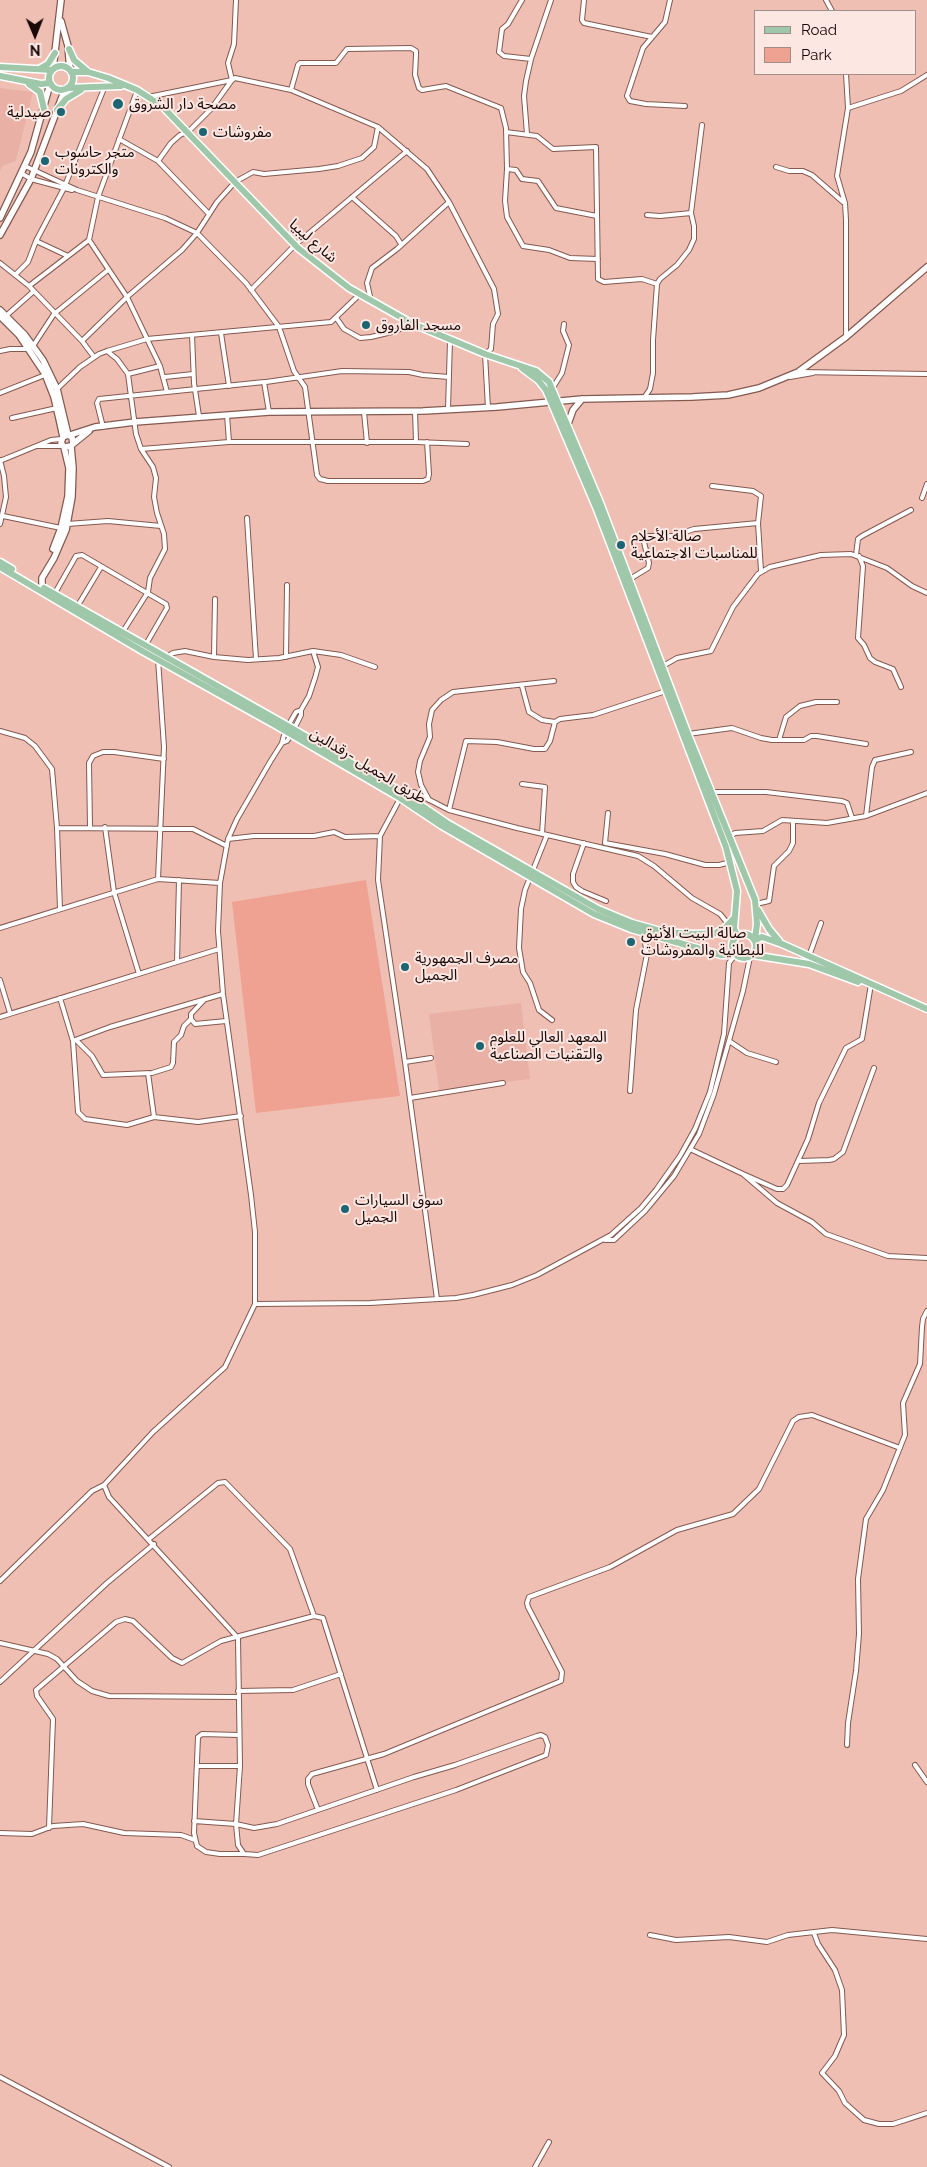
<!DOCTYPE html>
<meta charset="utf-8">
<style>
body{margin:0}
#map{position:relative;width:927px;height:2167px;overflow:hidden;background:#f0bfb4;font-family:Raleway,sans-serif}
canvas{display:block}
.legend{position:absolute;left:754px;top:10px;width:162px;height:65px;box-sizing:border-box;background:#fce7e3;border:1px solid #a18e8b;margin:0;padding:6px 9px;list-style:none;font-size:15px;color:#180806}
.legend li{display:flex;align-items:center;gap:10px;height:25px}
.legend b{width:25px;border:1px solid #a18e8b}
.north{position:absolute;left:10px;top:10px;width:50px;height:50px;-webkit-text-stroke:4px #fce7e3;paint-order:stroke;rotate:179deg;font-size:14px;font-weight:700;line-height:20px;text-align:center;color:#180806}
.north::after{content:'';display:block;margin:auto;width:18px;height:22px;background:#180806;clip-path:polygon(50% 0,100% 100%,50% 72%,0 100%)}
</style>
<div id="map">
<canvas width="927" height="2167"></canvas>
<ul class="legend">
<li><b style="height:6px;background:#9fc7aa"></b>Road</li>
<li><b style="height:14px;background:#f0a292"></b>Park</li>
</ul>
<div class="north">N</div>
</div>
<script>
const g = document.querySelector('canvas').getContext('2d');
g.lineJoin = 'round';
function paint(path, color) { g.fillStyle = color; g.fill(path, 'evenodd'); }
const toPath = rows => new Path2D(rows.map(r => 'M' + r).join(''));
function strokePath(path, color, width, dash) { g.strokeStyle = color; g.lineWidth = width; g.lineCap = dash ? 'butt' : 'round'; g.setLineDash(dash || []); g.stroke(path); }
function label(font, color, halo, rows, align = 'center') {
  g.font = font + ' Raleway,"Noto Sans Arabic",sans-serif'; g.lineWidth = 4; g.setLineDash([]); g.textBaseline = 'middle'; g.strokeStyle = halo; g.fillStyle = color; for (const [text, x, y, turn = 0] of rows) {
    g.save(); g.translate(x, y); g.rotate((+turn || 0) * Math.PI / 180); g.textAlign = isNaN(turn) ? turn : align; if (halo) g.strokeText(text, 0, 0); g.fillText(text, 0, 0); g.restore();
  }
}
paint(toPath([
 [0,88,33,92,16,161,2,166,0,171],
 [521,1003,530,1079,439,1090,429,1014]
]), '#e9b0a5');
paint(toPath([
 [366,880,400,1096,256,1113,232,902]
]), '#f0a292');
const street = toPath([
 [522,0,508,24,502,29,499,52,504,56,531,59],
 [584,0,582,20,584,23,652,37],
 [670,0,665,22,643,48,627,96,630,101,646,104,685,106],
 [826,0,832,11],
 [291,90,298,65,300,63,336,63,347,49,411,48,416,51,416,55,415,75,419,88,422,90,446,86,501,108,506,128,507,169,516,170,522,179,538,181,556,208,597,216],
 [148,97,232,80,228,63,234,44,236,0],
 [848,108,901,91,927,75],
 [506,132,537,136,553,149,596,147,598,279,604,282,642,279,657,284],
 [527,134,524,96,526,81,531,59,551,0],
 [119,139,158,161,209,214],
 [158,161,171,143,180,135,189,131,211,109,232,80,235,78,291,90,378,127,427,169,449,202,494,289,498,314,493,324,491,349,485,354,488,408],
 [25,166,77,190,165,218,197,233,246,283,279,327,294,371,305,387,317,475,320,479,328,481,423,481,428,479,429,474,427,442],
 [776,167,789,171,803,171,812,175,843,202],
 [507,169,505,201,507,217,523,246,549,250,570,258,598,259],
 [21,173,31,179,72,190],
 [352,197,396,236,401,244],
 [691,213,702,125],
 [89,240,127,297,160,366,167,392,264,382],
 [36,241,68,256],
 [0,263,29,286,82,341,94,357],
 [16,274,28,262,36,241,64,188,105,86],
 [29,286,89,240,98,197,137,91],
 [251,290,295,245,407,151],
 [371,301,367,283,372,268,397,249,449,202],
 [7,315,34,291],
 [337,319,344,329,360,338,371,337,396,331,411,323],
 [221,333,229,386],
 [192,335,194,383,199,416],
 [846,337,846,220,845,203,837,176,848,108,846,74],
 [82,341,127,297,182,250,197,233,217,202,235,182,253,172,264,174,319,169,338,166,362,158,374,147,378,127],
 [33,346,54,314,108,270],
 [0,351,10,349,29,349],
 [107,351,117,359,128,374],
 [160,366,128,374,136,434,141,449,229,442,416,442,467,444],
 [799,372,927,374],
 [165,377,193,374],
 [790,377,813,373],
 [57,389,80,367,99,354,107,351,147,339,331,322,360,294],
 [552,389,562,373,569,345,563,331,564,324],
 [0,393,45,375],
 [644,398,650,389,653,373,653,340,657,284,660,279,677,265,689,250,694,239,694,226,691,213,660,216,647,215],
 [448,409,450,340],
 [415,411,416,442],
 [269,412,264,382,266,382,342,371,409,372,423,375,449,377],
 [364,412,367,443],
 [227,415,229,442],
 [12,418,57,408],
 [103,427,97,403,99,399,167,392],
 [37,446,62,446],
 [0,460,4,476,6,497,0,524],
 [0,461,51,440,61,439],
 [712,486,753,491,761,496,758,523,761,571],
 [922,498,927,484],
 [3,516,61,528],
 [247,518,256,659],
 [67,524,108,521,161,526],
 [856,555,858,539,862,536,911,510],
 [859,556,863,566,858,638,864,645,870,658,875,662,893,669,901,687],
 [630,579,648,568,649,563,644,542,645,536,673,536,694,529,758,523],
 [55,593,76,556,82,555,166,604,167,608,145,646],
 [77,607,101,567],
 [122,633,148,592,150,578,165,549,164,534,157,513,154,497,156,478,153,467,141,449],
 [214,657,215,599],
 [286,657,287,585],
 [165,658,173,653,185,651,214,657,248,660,279,658,313,651,341,655,375,667],
 [158,659,164,747,158,879],
 [663,666,677,658,711,651,733,607,758,574,770,567,821,555,851,554,887,568,912,586,927,593],
 [522,686,529,712,542,720,555,722],
 [0,731,25,738,35,746,52,769,57,828,60,909],
 [688,734,732,728,761,738,772,740,804,740,811,736,817,736,866,744],
 [779,740,786,717,800,706,816,702,837,702],
 [282,743,285,731,296,712,301,710,309,696,315,678,318,667,313,651],
 [522,784,545,787,542,834],
 [710,792,766,792,842,801,847,803,852,818],
 [429,800,421,785,418,772,420,761,430,737,429,724,432,710,441,700,453,692,554,681],
 [449,810,466,741,497,742,534,749,545,749,550,741,555,722,560,719,593,715,666,691],
 [866,816,872,767,875,760,911,752],
 [90,827,89,763,93,756,103,752,114,752,164,759],
 [105,827,114,892,139,974],
 [57,828,193,829,227,846],
 [547,835,525,890,521,909,519,948,523,972,530,983,539,1010,552,1020],
 [729,837,735,833,763,831,782,820,827,823,866,816,927,793],
 [228,839,254,836,314,836,334,832,345,837,380,836],
 [584,843,573,874,573,882,576,887,582,891,606,901],
 [605,843,665,854,705,865,719,865,731,862],
 [605,843,608,813],
 [756,904,769,901,774,866,789,851,793,843,793,821],
 [0,928,158,879,220,883],
 [809,956,821,923],
 [177,962,179,880],
 [0,980,10,1013],
 [60,998,73,1041,78,1112,85,1119,127,1125,154,1117,198,1122,241,1116],
 [205,999,191,1014,191,1019,195,1024,226,1021],
 [0,1017,219,949],
 [75,1040,110,1027,223,994],
 [76,1040,92,1056,103,1075,152,1073,171,1067,173,1063,174,1042,181,1035,184,1026,191,1019],
 [729,1041,747,1053,776,1062],
 [405,1062,431,1058],
 [148,1073,154,1117],
 [630,1091,636,1010,647,954,643,932],
 [410,1098,503,1083],
 [690,1149,743,1174,777,1203,812,1222,826,1234,888,1256,927,1258],
 [799,1161,829,1160,834,1159,843,1152,874,1068],
 [743,1174,777,1189,783,1189,787,1185,808,1139,819,1103,846,1048,862,1039,871,984],
 [605,1240,614,1240,645,1211,674,1176,699,1134,714,1094,743,991,750,957],
 [437,1299,405,1062,378,880,380,836,403,793,414,792,449,810,517,828,638,856,654,866,692,898,720,914,729,925],
 [255,1304,370,1303,456,1298,473,1295,512,1285,537,1275,611,1235,641,1208,656,1190,680,1156,695,1129,710,1092,724,1034,729,963,735,955],
 [104,1485,109,1497,238,1638,240,1766,236,1824,238,1845,244,1854,258,1855,456,1790,546,1755,548,1745,545,1737,541,1735,537,1736,455,1765,414,1777,277,1824,254,1828,236,1824,194,1821],
 [149,1539,218,1483,225,1482,290,1549,314,1616],
 [0,1581,92,1491,104,1485,153,1432,225,1367,255,1304,255,1232,251,1195,223,994,218,931,220,883,228,839,237,819,270,762,282,743,287,741,291,735,301,715,301,710],
 [0,1643,48,1654,57,1659,77,1681,92,1691,109,1696,238,1697],
 [0,1682,107,1583,154,1544],
 [238,1691,293,1690,341,1674],
 [239,1735,202,1734,198,1737,194,1833,197,1846,206,1852,220,1854,244,1854],
 [847,1745,848,1723,856,1671,859,1634,858,1579,866,1519,883,1490,905,1435,903,1403,920,1364,922,1327,923,1319,927,1311],
 [915,1765,927,1782],
 [198,1766,240,1766],
 [318,1810,308,1784,308,1779,312,1774,384,1754,561,1681,562,1672,528,1607,527,1603,529,1597,610,1567,677,1530,733,1514,759,1489,793,1421,799,1417,812,1415,900,1448],
 [49,1828,53,1719,37,1696,36,1690,116,1622,125,1619,133,1621,172,1658,182,1663,221,1641,314,1616,323,1618,377,1790],
 [0,1833,32,1834,53,1826,83,1824,124,1833,181,1835,195,1840],
 [814,1933,818,1944,835,1970,842,1990,844,2035,835,2056,822,2073,839,2091,845,2103,864,2120,879,2124,893,2124,927,2113],
 [650,1935,676,1940,729,1937,767,1942,788,1935,832,1930,927,1939],
 [0,2077,169,2167],
 [535,2167,549,2142]
]);
const secondary = toPath([
 [61,21,68,46,70,71],
 [53,69,61,0],
 [0,218,31,152,50,84],
 [0,235,31,179,65,89],
 [0,310,25,335,43,360,57,389,68,435],
 [0,316,19,335,45,374,54,397,60,423,63,437,61,443,64,447,71,446,73,444,72,437,68,435,63,437],
 [568,424,573,410,582,399],
 [70,435,95,427,135,422,269,412,423,411,497,407,582,399,692,397,728,395,759,388,798,372,846,337,927,267],
 [73,444,89,431],
 [53,549,61,528,68,496,69,468,64,447],
 [42,587,42,578,54,558,66,530,72,497,73,468,71,446]
]);
const primary = toPath([
 [69,49,74,60,87,71],
 '49 78a12 12 0 1 1 24 0a12 12 0 1 1-24 0Z',
 [0,67,52,70],
 [39,69,48,64,55,53],
 [71,72,88,72,108,78,137,90,162,106,298,248,349,288,411,323,485,354,536,371,549,382,601,505,689,737,755,900,757,924,755,939],
 [0,76,41,84,50,83],
 [29,84,40,92,44,109],
 [67,88,121,86],
 [57,110,66,99,81,90],
 [522,368,538,380,546,390,596,507,726,847,737,891,734,928,737,936],
 [0,562,12,569],
 [0,567,144,652,275,725,400,798,442,826,594,914,631,929,721,955,729,955,734,953],
 [44,588,288,726,403,793,447,823,598,909,632,923,664,932,693,934,729,933,736,937],
 [758,910,769,929,779,941],
 [717,932,725,928,734,918],
 '732 946a12 12 0 1 1 24 0a12 12 0 1 1-24 0Z',
 [755,940,762,937,782,944,927,1009],
 [753,955,809,964,858,982]
]);
strokePath(street, '#835950', 6);
strokePath(secondary, '#835950', 8);
strokePath(primary, '#fff', 9);
strokePath(street, '#fff', 4);
strokePath(secondary, '#fff', 5.5);
strokePath(primary, '#9fc7aa', 6);
for (const [x, y, r, color] of [
 [118,104,6,"#1c6572"],
 [61,112,5,"#1c6572"],
 [203,132,5,"#1c6572"],
 [45,161,5,"#1c6572"],
 [366,325,5,"#1c6572"],
 [621,545,5,"#1c6572"],
 [631,942,5,"#1c6572"],
 [405,967,5,"#1c6572"],
 [480,1046,5,"#1c6572"],
 [345,1209,5,"#1c6572"]
]) { const dot = new Path2D(); dot.arc(x, y, r, 0, 2 * Math.PI); g.fillStyle = color; g.fill(dot); strokePath(dot, '#fce7e3', 2); }
label('15px', '#180806', '#fce7e3', [
 ["مصحة دار الشروق",129,104],
 ["صيدلية",51,112,"right"],
 ["مفروشات",213,132],
 ["متجر حاسوب",55,152],
 ["والكترونات",55,169],
 ["مسجد الفاروق",376,325],
 ["صالة الأحلام",631,536],
 ["للمناسبات الاجتماعية",631,553],
 ["صالة البيت الأنيق",641,933],
 ["للبطانية والمفروشات",641,950],
 ["مصرف الجمهورية",415,958],
 ["الجميل",415,975],
 ["المعهد العالي للعلوم",490,1037],
 ["والتقنيات الصناعية",490,1054],
 ["سوق السيارات",355,1200],
 ["الجميل",355,1217]
], 'left');
label('15px', '#180806', '#fce7e3', [
 ["شارع ليبيا",313,241,41],
 ["طريق الجميل -رقدالين",368,766,31]
]);
</script>
